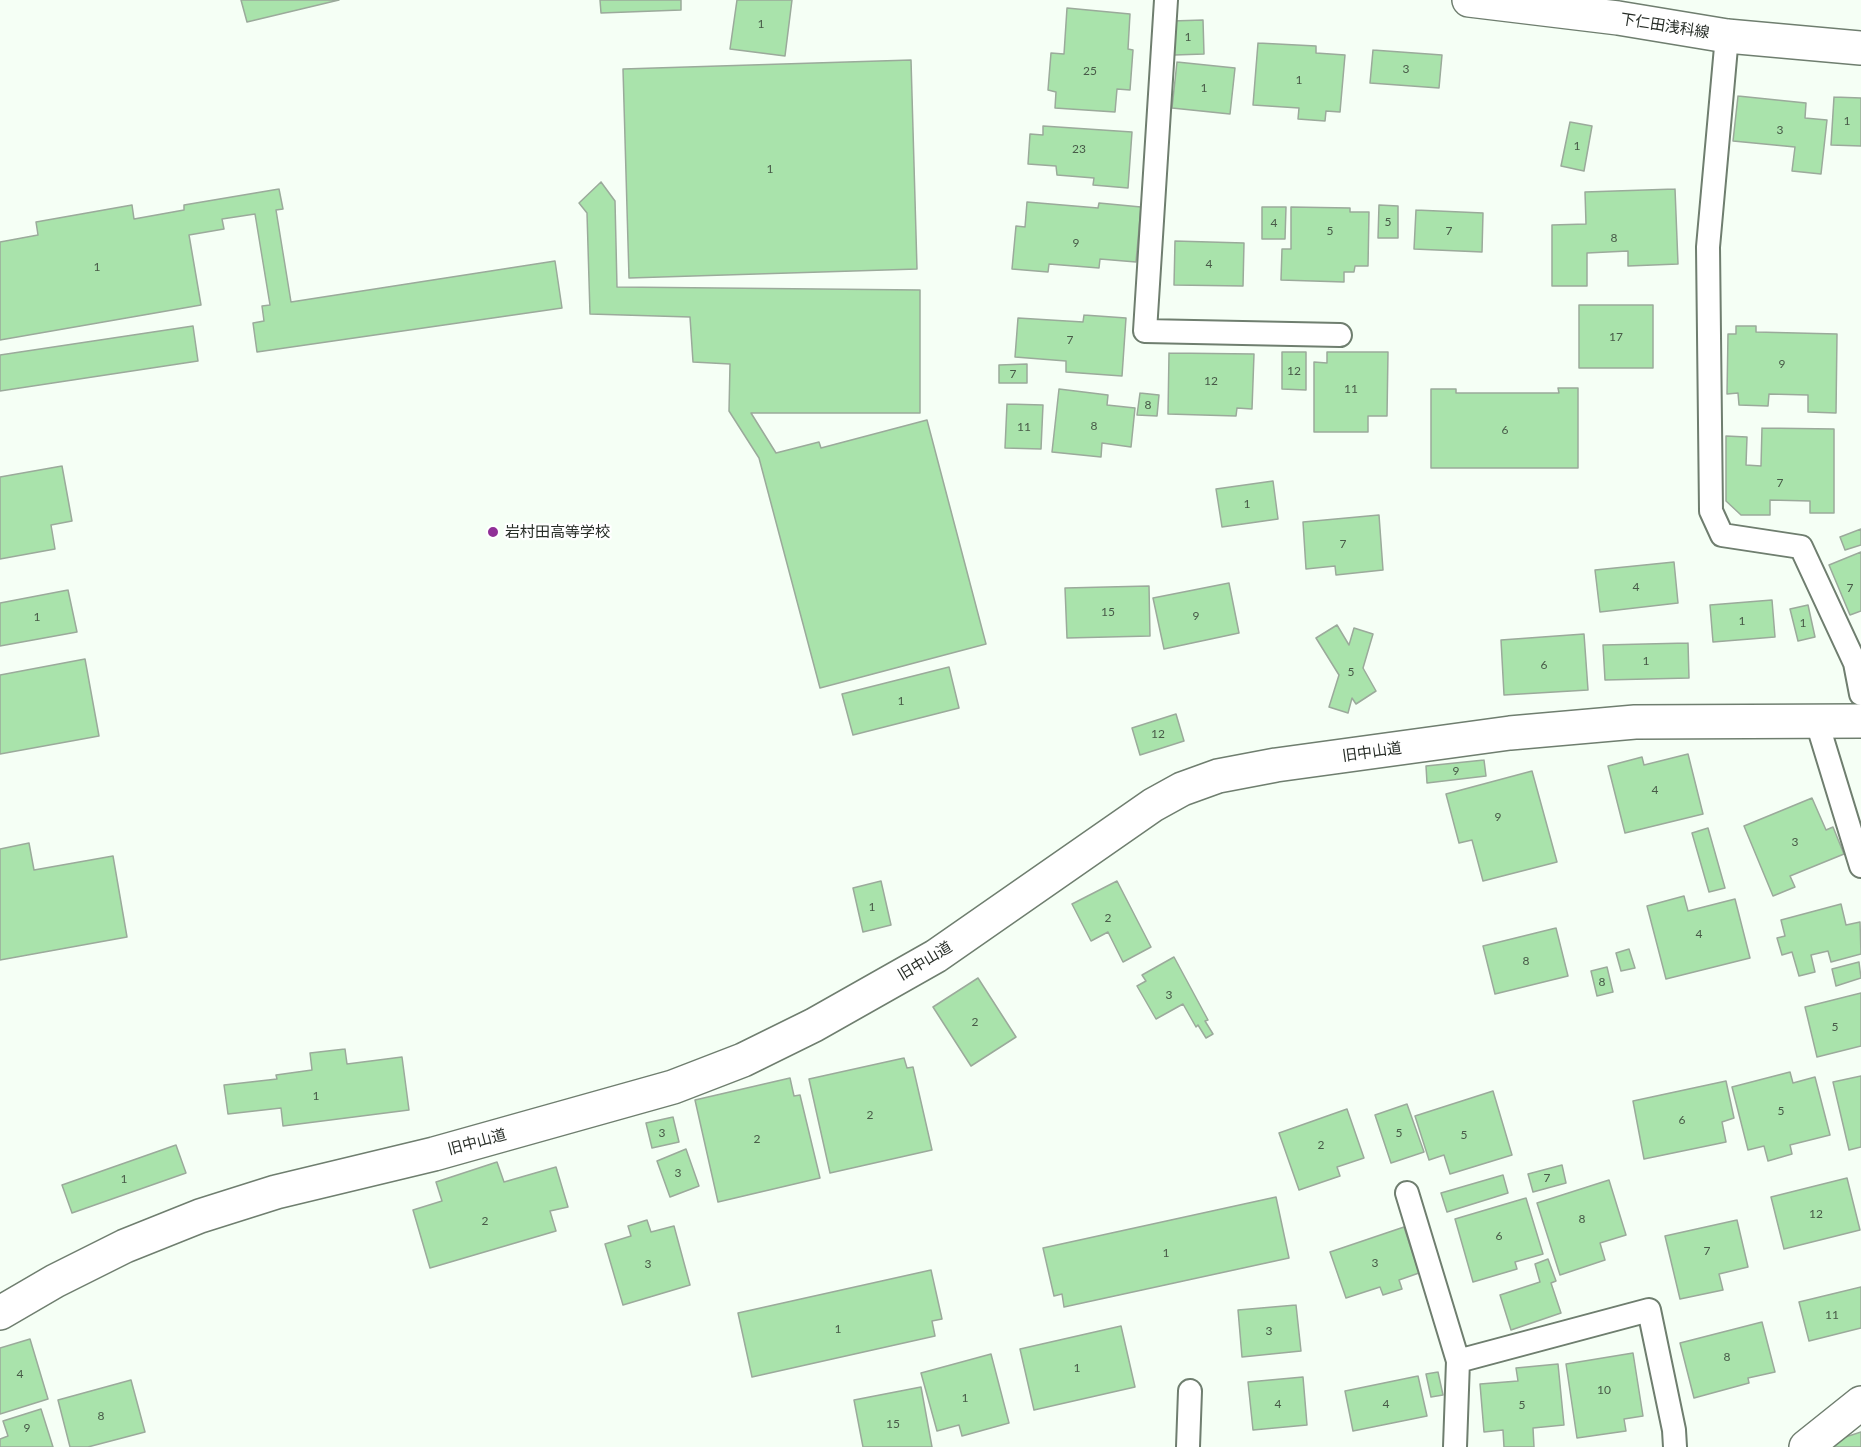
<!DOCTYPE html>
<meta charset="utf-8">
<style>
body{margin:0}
canvas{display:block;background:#f5fff5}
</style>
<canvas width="1861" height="1447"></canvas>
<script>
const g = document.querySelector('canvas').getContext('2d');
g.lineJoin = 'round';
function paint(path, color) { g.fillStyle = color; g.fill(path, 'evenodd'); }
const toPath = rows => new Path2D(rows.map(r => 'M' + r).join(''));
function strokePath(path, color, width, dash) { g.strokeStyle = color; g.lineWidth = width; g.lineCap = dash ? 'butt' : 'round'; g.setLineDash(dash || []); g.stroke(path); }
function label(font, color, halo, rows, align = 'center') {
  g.font = font + ' Lato,"Noto Sans JP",sans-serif'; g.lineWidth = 4.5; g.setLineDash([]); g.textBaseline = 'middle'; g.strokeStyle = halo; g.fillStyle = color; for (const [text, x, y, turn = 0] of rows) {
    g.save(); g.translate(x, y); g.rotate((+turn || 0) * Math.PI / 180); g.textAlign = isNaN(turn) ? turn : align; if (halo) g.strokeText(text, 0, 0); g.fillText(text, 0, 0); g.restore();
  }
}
const building = toPath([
 [241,0,339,0,247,22,241,0],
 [600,0,681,0,681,10,601,13,600,0],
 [737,0,792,0,785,56,730,49,737,0],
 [1067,8,1130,14,1128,49,1133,50,1130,90,1117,89,1115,112,1055,108,1056,92,1048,90,1051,53,1064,54,1067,8],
 [1203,20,1204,54,1174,55,1172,21,1203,20],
 [1258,43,1316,46,1316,53,1345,55,1340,112,1326,111,1325,121,1298,119,1299,108,1253,105,1258,43],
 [1373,50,1442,55,1439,88,1370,83,1373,50],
 [911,60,917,269,629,278,623,69,911,60],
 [1177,62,1235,68,1230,114,1172,108,1177,62],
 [1738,96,1806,103,1805,118,1827,120,1821,174,1792,171,1795,147,1733,141,1738,96],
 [1834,97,1861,98,1861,146,1831,145,1834,97],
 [1570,122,1592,126,1584,171,1561,166,1570,122],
 [1043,126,1132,132,1128,188,1093,185,1094,178,1057,175,1056,166,1028,164,1030,134,1043,135,1043,126],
 [601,182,615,201,617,287,920,290,920,413,751,413,776,453,819,442,821,448,927,420,986,644,820,688,759,458,729,411,730,364,693,362,690,317,590,314,587,213,579,203,601,182],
 [279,189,283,209,276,210,291,302,555,261,562,308,257,352,253,323,264,321,262,306,270,305,255,214,222,219,224,229,189,235,201,305,0,340,0,242,38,235,36,222,132,205,134,219,184,210,184,205,279,189],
 [1675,189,1678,264,1628,266,1628,251,1587,253,1587,286,1552,286,1552,225,1586,224,1585,192,1675,189],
 [1027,202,1098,208,1099,203,1141,207,1136,262,1100,259,1099,268,1049,264,1048,272,1012,269,1016,226,1025,227,1027,202],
 [1379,205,1398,206,1398,238,1378,238,1379,205],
 [1262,207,1286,207,1285,239,1262,239,1262,207],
 [1291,207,1350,208,1350,212,1369,212,1368,266,1355,266,1354,272,1344,272,1344,282,1281,280,1282,249,1291,249,1291,207],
 [1416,210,1483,213,1482,252,1414,249,1416,210],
 [1175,241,1244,243,1243,286,1174,285,1175,241],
 [1579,305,1653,305,1653,368,1579,368,1579,305],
 [1084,315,1126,318,1122,376,1066,372,1066,361,1015,357,1018,318,1083,322,1084,315],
 [193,326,198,361,0,391,0,355,193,326],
 [1736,326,1756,326,1756,332,1837,334,1836,413,1808,412,1808,395,1769,394,1768,406,1739,405,1738,393,1727,394,1728,334,1736,334,1736,326],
 [1282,352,1306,352,1306,390,1282,389,1282,352],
 [1327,352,1388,352,1387,416,1368,416,1368,432,1314,432,1314,362,1327,363,1327,352],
 [1169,353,1254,354,1252,409,1237,408,1236,416,1168,414,1169,353],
 [1027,364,1027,383,999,383,999,365,1027,364],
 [1558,388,1578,388,1578,468,1431,468,1431,389,1456,389,1456,393,1559,393,1558,388],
 [1059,389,1108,395,1107,405,1135,408,1131,447,1102,443,1101,457,1052,452,1059,389],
 [1140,393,1159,395,1157,416,1137,415,1140,393],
 [1007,404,1043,405,1041,449,1005,448,1007,404],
 [1762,428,1834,429,1834,513,1810,513,1810,501,1770,500,1770,515,1741,515,1726,501,1726,436,1747,437,1746,465,1761,466,1762,428],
 [62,466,72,521,51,525,55,549,0,559,0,477,62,466],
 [1273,481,1278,519,1222,527,1216,489,1273,481],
 [1379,515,1383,570,1336,575,1335,566,1306,569,1303,522,1379,515],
 [1861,529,1861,545,1845,550,1840,537,1861,529],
 [1861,552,1861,611,1850,615,1829,565,1861,552],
 [1674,562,1678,603,1600,612,1595,570,1674,562],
 [1229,583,1239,633,1164,649,1153,598,1229,583],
 [1149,586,1150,636,1067,638,1065,588,1149,586],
 [68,590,77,632,0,646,0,603,68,590],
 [1772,600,1775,637,1713,642,1710,605,1772,600],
 [1808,605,1815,637,1798,641,1790,609,1808,605],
 [1337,625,1349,645,1354,628,1373,634,1363,668,1376,691,1356,704,1352,698,1348,713,1329,707,1339,675,1316,638,1337,625],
 [1584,634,1588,690,1504,695,1501,640,1584,634],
 [1688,643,1689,678,1605,680,1603,645,1688,643],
 [85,659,99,736,0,754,0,675,85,659],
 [949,667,959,708,853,735,842,694,949,667],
 [1176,714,1184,741,1140,755,1132,728,1176,714],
 [1688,754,1703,814,1625,833,1608,766,1642,757,1644,765,1688,754],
 [1484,760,1486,776,1427,783,1426,766,1484,760],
 [1532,771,1557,862,1483,881,1472,840,1459,843,1446,794,1532,771],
 [1812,798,1826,830,1833,827,1844,854,1790,876,1795,887,1773,896,1744,826,1812,798],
 [1708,828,1725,888,1709,892,1692,833,1708,828],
 [29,843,34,870,113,856,127,937,0,960,0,849,29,843],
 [881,881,891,925,863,932,853,888,881,881],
 [1117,881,1151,947,1123,962,1108,932,1091,941,1072,904,1117,881],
 [1684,896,1688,911,1735,899,1750,958,1666,979,1647,906,1684,896],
 [1841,904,1846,925,1860,922,1861,954,1831,962,1828,951,1811,955,1815,972,1799,976,1792,952,1782,955,1777,938,1785,936,1781,920,1841,904],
 [1556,928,1568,976,1495,994,1483,946,1556,928],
 [1629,949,1635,968,1621,971,1616,953,1629,949],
 [1174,957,1208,1020,1205,1021,1213,1034,1206,1038,1198,1025,1196,1027,1183,1004,1156,1019,1137,986,1146,981,1142,975,1174,957],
 [1859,962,1861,978,1836,986,1832,969,1859,962],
 [1607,967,1613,992,1597,996,1591,971,1607,967],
 [978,978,1016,1037,971,1066,933,1007,978,978],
 [1861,993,1861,1046,1817,1057,1805,1007,1861,993],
 [345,1049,347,1064,402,1057,409,1110,283,1126,281,1108,228,1114,224,1085,277,1079,276,1075,312,1070,310,1053,345,1049],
 [904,1058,907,1068,913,1067,932,1150,830,1173,809,1079,904,1058],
 [1790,1072,1793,1083,1815,1077,1830,1135,1790,1145,1792,1154,1768,1161,1764,1146,1748,1150,1732,1087,1790,1072],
 [1861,1076,1861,1147,1849,1150,1833,1082,1861,1076],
 [790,1078,794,1096,800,1095,820,1178,718,1202,695,1100,790,1078],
 [1726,1081,1734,1118,1722,1122,1726,1142,1644,1159,1633,1101,1726,1081],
 [1493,1091,1512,1155,1450,1174,1444,1155,1429,1160,1415,1116,1493,1091],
 [1407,1104,1424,1152,1391,1163,1375,1115,1407,1104],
 [1347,1109,1364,1158,1337,1167,1340,1176,1299,1190,1279,1133,1347,1109],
 [673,1117,679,1142,652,1148,646,1123,673,1117],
 [176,1145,186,1173,72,1213,62,1185,176,1145],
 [686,1149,699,1186,670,1197,657,1161,686,1149],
 [497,1162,504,1182,556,1167,568,1207,550,1211,556,1231,430,1268,413,1210,442,1201,436,1182,497,1162],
 [1562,1165,1566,1183,1533,1192,1528,1174,1562,1165],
 [1503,1175,1508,1193,1447,1212,1441,1193,1503,1175],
 [1847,1178,1860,1230,1784,1249,1771,1197,1847,1178],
 [1609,1180,1626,1235,1600,1243,1605,1260,1560,1275,1537,1203,1609,1180],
 [1276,1197,1289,1258,1064,1307,1062,1294,1054,1296,1043,1248,1276,1197],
 [1526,1198,1543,1254,1515,1262,1517,1269,1473,1282,1455,1219,1526,1198],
 [647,1220,651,1232,674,1226,690,1285,623,1305,605,1244,631,1236,628,1226,647,1220],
 [1737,1220,1748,1267,1719,1274,1723,1290,1680,1299,1665,1236,1737,1220],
 [1404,1227,1419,1273,1399,1280,1402,1289,1383,1295,1380,1287,1346,1298,1330,1252,1404,1227],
 [1548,1259,1556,1281,1551,1283,1561,1313,1511,1330,1500,1295,1540,1282,1535,1264,1548,1259],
 [931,1270,942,1319,932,1321,935,1336,752,1377,738,1313,931,1270],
 [1861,1287,1861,1328,1809,1341,1799,1302,1861,1287],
 [1296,1305,1301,1351,1242,1357,1238,1310,1296,1305],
 [1762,1322,1775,1372,1748,1378,1749,1383,1694,1398,1680,1343,1762,1322],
 [1121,1326,1135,1387,1034,1410,1020,1349,1121,1326],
 [30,1339,48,1399,0,1414,0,1348,30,1339],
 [1633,1353,1643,1416,1624,1419,1626,1431,1577,1438,1566,1364,1633,1353],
 [991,1354,1009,1423,962,1436,959,1425,937,1431,921,1373,991,1354],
 [1558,1364,1564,1425,1533,1428,1534,1447,1504,1447,1503,1430,1484,1432,1480,1384,1518,1381,1516,1368,1558,1364],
 [1438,1372,1443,1395,1431,1397,1426,1374,1438,1372],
 [1418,1376,1427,1416,1353,1431,1345,1391,1418,1376],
 [1303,1377,1307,1425,1253,1430,1248,1382,1303,1377],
 [131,1380,145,1432,88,1447,70,1447,58,1400,131,1380],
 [921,1387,932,1447,863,1447,854,1400,921,1387],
 [41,1409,53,1447,0,1447,0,1439,8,1436,3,1421,41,1409],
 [1861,1432,1861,1447,1821,1447,1821,1445,1861,1432]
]);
paint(building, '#a9e3ab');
strokePath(building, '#9baa9b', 1.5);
const service = toPath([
 [1166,0,1145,331,1340,335],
 [1727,36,1708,247,1711,511,1722,535,1801,547,1855,663,1861,694],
 [1816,719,1861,866],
 [1407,1193,1458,1361,1455,1447],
 [1458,1361,1649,1310,1674,1430,1675,1447],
 [1188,1447,1190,1391]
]);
const minor = toPath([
 [1806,1447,1861,1403]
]);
const secondary = toPath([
 [0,1313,55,1281,125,1246,200,1216,276,1192,434,1154,673,1087,743,1060,814,1025,936,956,1153,805,1182,789,1218,776,1276,765,1510,733,1635,722,1861,721]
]);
const primary = toPath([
 [1469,0,1618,18,1727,36,1861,48]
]);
strokePath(service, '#6f7e6f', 26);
strokePath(minor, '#6f7e6f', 36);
strokePath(secondary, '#6f7e6f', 36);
strokePath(primary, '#6f7e6f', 36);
strokePath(service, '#fff', 22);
strokePath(minor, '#fff', 33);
strokePath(secondary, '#fff', 33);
strokePath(primary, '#fff', 33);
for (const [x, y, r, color] of [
 [493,532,6,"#902f97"]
]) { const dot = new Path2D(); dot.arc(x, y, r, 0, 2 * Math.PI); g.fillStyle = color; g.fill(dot); strokePath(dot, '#fff', 2); }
label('12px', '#485a48', null, [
 ["1",761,24],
 ["1",1188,37],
 ["3",1406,69],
 ["25",1090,71],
 ["1",1299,80],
 ["1",1204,88],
 ["1",1847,121],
 ["3",1780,130],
 ["1",1577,146],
 ["23",1079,149],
 ["1",770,169],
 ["5",1388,222],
 ["4",1274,223],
 ["5",1330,231],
 ["7",1449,231],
 ["8",1614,238],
 ["9",1076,243],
 ["4",1209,264],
 ["1",97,267],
 ["17",1616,337],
 ["7",1070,340],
 ["9",1782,364],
 ["12",1294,371],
 ["7",1013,374],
 ["12",1211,381],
 ["11",1351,389],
 ["8",1148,405],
 ["8",1094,426],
 ["11",1024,427],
 ["6",1505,430],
 ["7",1780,483],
 ["1",1247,504],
 ["7",1343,544],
 ["4",1636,587],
 ["7",1850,588],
 ["15",1108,612],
 ["9",1196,616],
 ["1",37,617],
 ["1",1742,621],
 ["1",1803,623],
 ["1",1646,661],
 ["6",1544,665],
 ["5",1351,672],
 ["1",901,701],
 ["12",1158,734],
 ["9",1456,771],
 ["4",1655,790],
 ["9",1498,817],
 ["3",1795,842],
 ["1",872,907],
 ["2",1108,918],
 ["4",1699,934],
 ["8",1526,961],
 ["8",1602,982],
 ["3",1169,995],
 ["2",975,1022],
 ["5",1835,1027],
 ["1",316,1096],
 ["5",1781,1111],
 ["2",870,1115],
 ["6",1682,1120],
 ["3",662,1133],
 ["5",1399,1133],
 ["5",1464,1135],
 ["2",757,1139],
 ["2",1321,1145],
 ["3",678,1173],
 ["7",1547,1178],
 ["1",124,1179],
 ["12",1816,1214],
 ["8",1582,1219],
 ["2",485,1221],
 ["6",1499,1236],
 ["7",1707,1251],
 ["1",1166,1253],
 ["3",1375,1263],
 ["3",648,1264],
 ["11",1832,1315],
 ["1",838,1329],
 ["3",1269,1331],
 ["8",1727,1357],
 ["1",1077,1368],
 ["4",20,1374],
 ["10",1604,1390],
 ["1",965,1398],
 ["4",1278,1404],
 ["4",1386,1404],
 ["5",1522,1405],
 ["8",101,1416],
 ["15",893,1424],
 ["9",27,1428]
]);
label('15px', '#272d27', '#fff', [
 ["下仁田浅科線",1665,26,9],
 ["旧中山道",1372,752,-8],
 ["旧中山道",925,961,-31],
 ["旧中山道",477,1142,-15]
]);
label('15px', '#272d27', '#fff', [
 ["岩村田高等学校",505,532]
], 'left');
</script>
